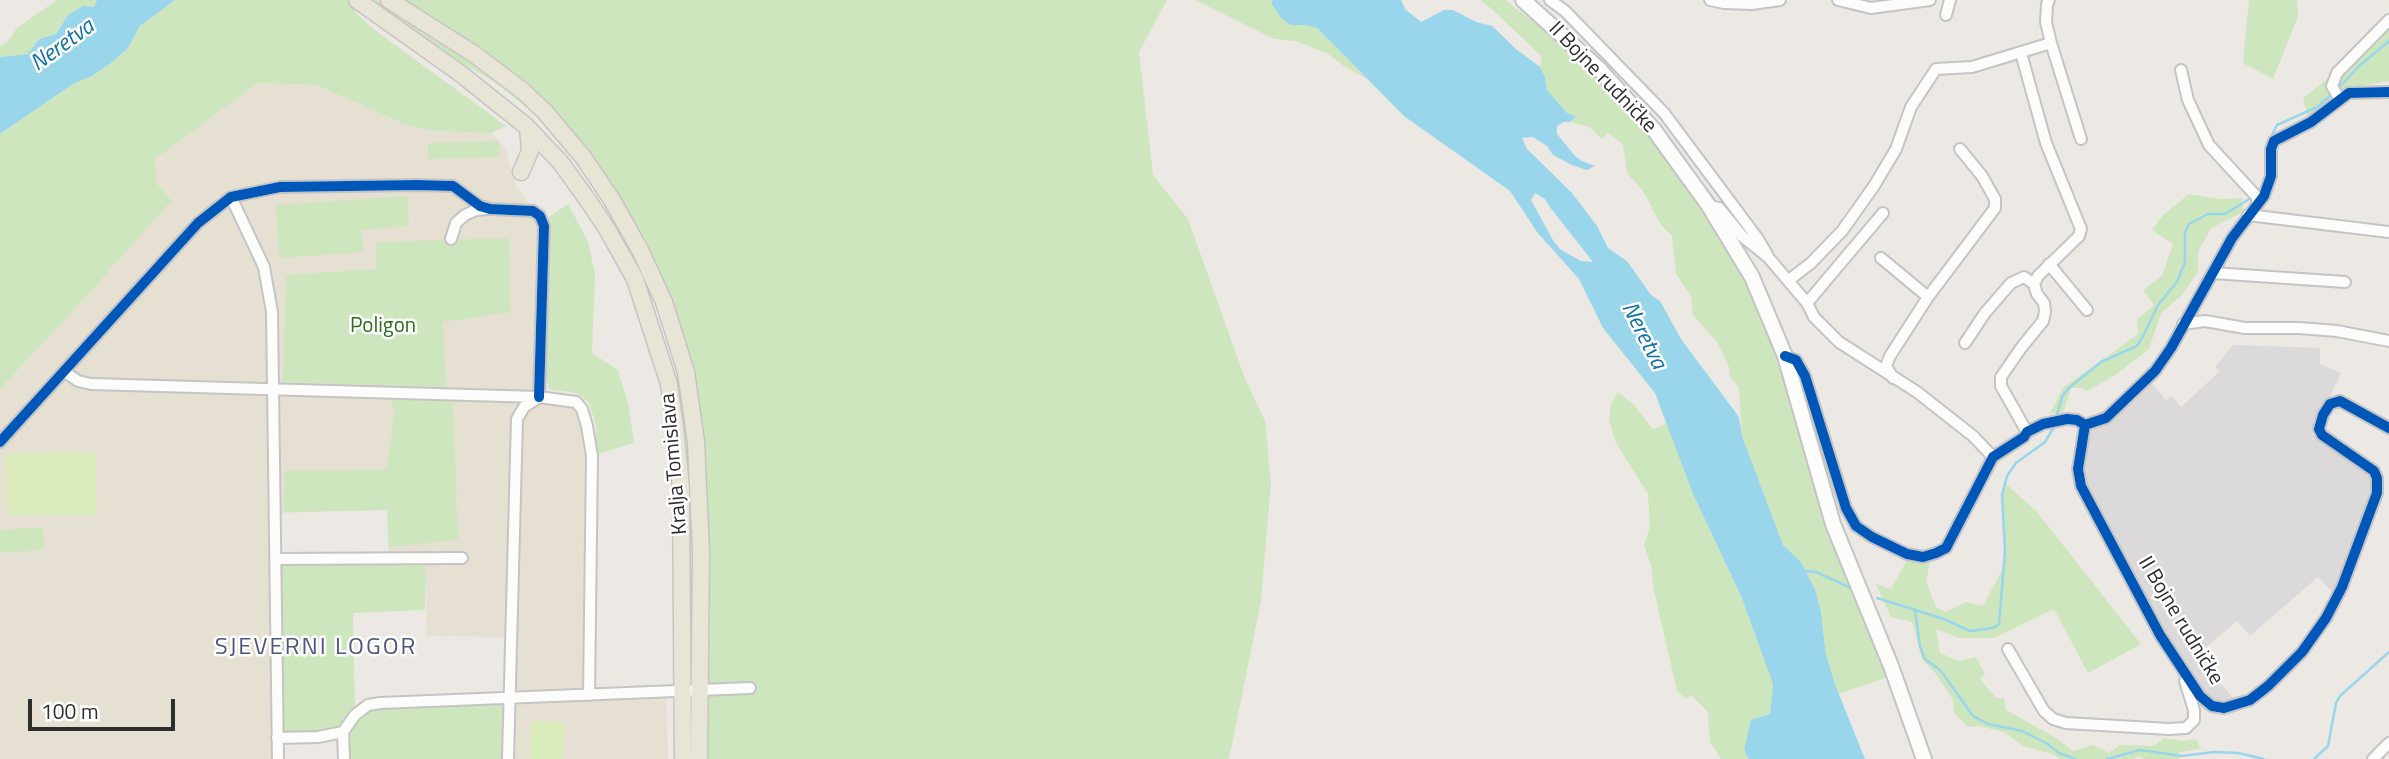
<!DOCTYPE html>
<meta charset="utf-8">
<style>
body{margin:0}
#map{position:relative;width:2389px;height:759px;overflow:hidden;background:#ece8e4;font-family:"Titillium Web",sans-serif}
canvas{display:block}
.scale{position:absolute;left:28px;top:699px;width:147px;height:32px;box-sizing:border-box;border:4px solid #2e2e2e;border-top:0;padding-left:9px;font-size:21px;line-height:24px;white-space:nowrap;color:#2e2e2e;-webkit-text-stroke:5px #fff;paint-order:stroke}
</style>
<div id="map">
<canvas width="2389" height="759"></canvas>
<div class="scale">100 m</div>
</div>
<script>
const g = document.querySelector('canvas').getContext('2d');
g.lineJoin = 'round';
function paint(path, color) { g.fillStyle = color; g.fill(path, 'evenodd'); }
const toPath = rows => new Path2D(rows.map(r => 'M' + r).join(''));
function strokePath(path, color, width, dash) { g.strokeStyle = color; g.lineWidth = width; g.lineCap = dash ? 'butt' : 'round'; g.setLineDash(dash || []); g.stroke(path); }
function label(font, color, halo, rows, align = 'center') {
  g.font = font + ' "Titillium Web",sans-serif'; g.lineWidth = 5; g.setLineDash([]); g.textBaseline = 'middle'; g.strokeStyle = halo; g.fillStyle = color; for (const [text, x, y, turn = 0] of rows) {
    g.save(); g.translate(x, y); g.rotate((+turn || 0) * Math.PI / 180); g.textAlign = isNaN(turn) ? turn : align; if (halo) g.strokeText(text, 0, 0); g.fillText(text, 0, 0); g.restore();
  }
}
paint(toPath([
 [2233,345,2320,348,2320,364,2341,373,2312,434,2316,437,2322,435,2377,478,2337,597,2318,577,2250,636,2237,621,2197,655,2238,704,2212,706,2160,635,2078,469,2079,453,2092,423,2147,378,2166,400,2172,396,2181,407,2220,371,2215,367]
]), '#dcd9db');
paint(toPath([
 [258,83,316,85,404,124,434,131,491,133,505,148,516,185,544,226,539,396,572,400,587,426,589,695,666,691,668,759,508,759,512,637,427,636,425,558,389,558,387,510,279,513,279,759,0,759,0,389,74,310,172,199,156,183,154,159]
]), '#e6e0d3');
paint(toPath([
 [57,0,97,0,95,7,68,15,56,34,39,39,28,54,0,57,0,46,8,41,17,28],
 [175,0,350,0,356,13,372,28,506,126,491,133,434,131,404,124,316,85,258,83,155,159,156,183,172,200,74,310,0,389,0,134,73,84,92,76,111,63,128,48,140,26],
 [369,0,377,0,421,27,528,102,558,137,531,111,493,81,455,59],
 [389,0,1167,0,1139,52,1153,175,1188,219,1244,376,1265,421,1271,483,1261,601,1229,759,699,759,686,372,640,250,545,112],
 [1195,0,1272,0,1272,6,1291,25,1304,25,1317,28,1367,79,1344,66,1327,53,1295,41,1274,39],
 [1480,0,1505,0,1596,70,1654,130,1752,277,1833,524,1894,675,1838,694,1826,655,1821,612,1815,589,1801,562,1783,545,1742,436,1739,388,1730,377,1729,367,1717,342,1693,315,1691,296,1676,274,1672,236,1661,225,1643,191,1627,173,1623,144,1608,133,1602,139,1589,127,1570,122,1576,116,1567,113,1547,90,1545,77,1540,67,1542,57,1493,10],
 [2249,0,2297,0,2298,16,2273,79,2243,63],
 [2389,30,2389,81,2356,87,2330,99,2308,118,2303,98],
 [499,141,499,157,428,159,428,143],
 [2189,194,2220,199,2242,198,2243,212,2211,228,2198,252,2198,272,2182,295,2161,313,2149,349,2114,376,2087,391,2082,388,2071,388,2063,413,2050,413,2063,388,2138,334,2137,319,2154,305,2143,290,2162,276,2173,244,2152,230,2163,215],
 [407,196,409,226,362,230,363,252,279,258,276,205],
 [568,204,588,241,595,275,592,353,618,370,628,403,634,443,597,454,596,425,589,402,575,393,549,389,544,366,549,217],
 [509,238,511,312,443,322,446,387,283,382,286,275,377,269,376,242],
 [1618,392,1633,404,1653,429,1667,423,1693,494,1741,596,1773,684,1770,714,1744,750,1749,759,1721,759,1710,742,1708,712,1691,695,1686,699,1677,691,1654,591,1651,565,1644,546,1650,526,1648,494,1616,443,1609,420,1611,403],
 [390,398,453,400,458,540,389,547,387,510,284,512,284,471,381,470,388,465,394,409],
 [2005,483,2037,512,2141,644,2088,673,2054,609,1994,638,1959,638,1936,629,1940,653,1959,661,1976,657,1985,674,1980,679,1996,698,2004,698,2006,710,2056,738,2073,751,2093,745,2109,753,2120,745,2154,746,2164,738,2184,741,2197,739,2200,749,2179,752,2179,759,2145,759,2139,756,2132,759,2060,759,2052,754,2023,746,2004,732,1979,726,1968,727,1954,713,1953,700,1936,674,1922,659,1912,622,1891,617,1876,584,1891,589,1907,560,1930,560,1926,582,1936,607,1946,612,1966,602,1983,606,2003,568,2005,551,2002,495],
 [43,527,44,550,0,553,0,530],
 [426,558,425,610,353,613,355,714,368,705,510,698,508,759,344,759,343,732,279,738,278,559]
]), '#cee6be');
paint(toPath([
 [69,452,96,453,97,515,7,515,6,453],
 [531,721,564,722,563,759,530,759]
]), '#d9eabb');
paint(toPath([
 [97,0,175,0,140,26,128,48,111,63,92,76,73,84,0,134,0,57,28,54,39,39,56,34,68,15,83,6,94,7],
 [1272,0,1401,0,1405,9,1421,22,1444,10,1453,10,1476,22,1492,26,1516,49,1540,67,1545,77,1547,90,1567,113,1576,116,1570,122,1564,122,1557,126,1557,134,1575,156,1582,161,1595,166,1587,170,1572,165,1553,155,1547,146,1533,137,1522,138,1527,149,1572,193,1597,226,1608,248,1627,261,1651,295,1660,301,1681,339,1739,417,1742,436,1783,545,1801,562,1815,589,1821,612,1826,655,1836,687,1865,759,1749,759,1744,750,1751,720,1770,714,1773,684,1741,596,1693,494,1655,393,1603,328,1579,279,1537,232,1510,191,1404,116,1317,28,1304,25,1291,25,1282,19,1272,5],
 [1535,193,1545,199,1549,206,1593,262,1581,261,1561,250,1554,242,1531,200]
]), '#99d6ec');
strokePath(toPath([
 [2338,89,2358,67,2389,41],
 [2267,145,2277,125,2317,107,2333,93],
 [2056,417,2063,395,2070,387,2101,362,2137,346,2142,338,2158,305,2177,282,2185,262,2185,232,2189,224,2208,214,2225,214,2251,198],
 [1806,571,1816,572,1851,588],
 [1877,598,1944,619,1970,631,1993,628,1999,624,2005,551,2002,495,2007,476,2016,463,2045,442,2054,427],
 [1915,610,1920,646,1925,659,1941,671,1973,716,1988,724,2022,731,2046,743,2059,753,2075,759],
 [2107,759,2140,750,2182,756,2214,752,2238,753,2264,759],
 [2314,759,2328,746,2336,703,2340,696,2389,652]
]), '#99d6ec', 2.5);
const street = toPath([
 [1550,0,1565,11,1664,113,1758,239,1767,254],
 [1710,0,1724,3,1752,4,1780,0],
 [1838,0,1871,8,1930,0],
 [2049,0,2047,4,2046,22,2051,43,2081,139],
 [1946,15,1950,0],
 [2021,53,2046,143,2081,229,2079,236,2038,276,2034,284,2037,294,2044,303,2045,312,2043,321,2021,348,2001,377,2001,386,2027,432],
 [2181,70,2188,100,2209,145,2257,197,2257,203],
 [2340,100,2332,86,2337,73,2389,20],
 [231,197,264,267,272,312,278,759],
 [1709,206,1719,208,1742,236,1768,257,1807,303,1814,317,1839,342,1917,392,1973,436,1993,457],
 [2248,215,2389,232],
 [451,239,456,223,465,215,476,210,487,209],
 [1881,258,1928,297],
 [2049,264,2087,310],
 [2213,273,2345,282],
 [1789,280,1811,263,1842,231,1874,186,1896,149,1911,107,1936,69,1972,67,2051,43],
 [1807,303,1883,213],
 [2183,324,2205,321,2245,328,2299,328,2337,331,2389,341],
 [1965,343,1985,313,2011,283,2024,277,2034,284],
 [1785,356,1796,360,1805,376,1846,508,1856,526,1872,537,1907,554,1923,557,1936,553,1946,548,1993,457,2024,437,2027,432,2043,424,2067,419,2077,420,2085,425,2106,418,2155,371,2171,348,2232,238,2264,196,2271,176,2271,149,2274,141,2311,122,2349,93,2389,92],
 [65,372,78,381,91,384,539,397,576,402,582,409,587,426,592,456,589,695],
 [1893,378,1886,366,1890,356,1928,297,1995,208,1995,199,1982,176,1960,149],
 [2085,425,2078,469,2081,486,2160,635,2200,696,2212,706,2224,708,2250,700,2268,686,2302,652,2326,618,2342,587,2377,493,2377,478,2374,471,2322,435,2319,429,2323,415,2330,404,2340,401,2389,428],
 [0,442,198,223,231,197,280,187,417,185,453,186,480,206,490,209,533,211,540,216,544,226,539,397],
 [276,559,462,558],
 [2008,649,2044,711,2053,719,2066,723,2169,729,2186,728,2194,720,2194,710,2185,681],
 [343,732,344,759],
 [277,738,318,737,343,732,355,715,368,705,380,703,750,688],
 [508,759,517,419,524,407,539,397],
 [2373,759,2389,743]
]);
const secondary = toPath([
 [1523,0,1599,69,1654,130,1709,206,1752,277,1785,356,1833,524,1891,666,1924,759]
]);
const primary = toPath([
 [357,0,461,74,526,126,561,163,589,202,607,229,635,279,669,384,675,427,681,489,683,759],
 [389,0,474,54,523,91,545,112,583,157,612,200,640,250,664,302,686,372,696,442,701,552,699,759],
 [521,172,530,151,528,128]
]);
strokePath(street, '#c5c4c5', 14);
strokePath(secondary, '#c5c4c5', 18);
strokePath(primary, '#c6c5c4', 19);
strokePath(street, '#fcfcfb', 10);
strokePath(secondary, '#fcfcfb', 14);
strokePath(primary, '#e8e4d6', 16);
strokePath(toPath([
 [1785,356,1796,360,1805,376,1846,508,1856,526,1872,537,1907,554,1923,557,1936,553,1946,548,1993,457,2024,437,2027,432,2043,424,2067,419,2077,420,2085,425,2106,418,2155,371,2171,348,2232,238,2264,196,2271,176,2271,149,2274,141,2311,122,2349,93,2389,92],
 [2085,425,2078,469,2081,486,2160,635,2200,696,2212,706,2224,708,2250,700,2268,686,2302,652,2326,618,2342,587,2377,493,2377,478,2374,471,2322,435,2319,429,2323,415,2330,404,2340,401,2389,428],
 [0,442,198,223,231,197,280,187,417,185,453,186,480,206,490,209,533,211,540,216,544,226,539,397]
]), '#0057b8', 10);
label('21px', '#2e2e2e', '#fff', [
 ["II Bojne rudničke",1602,78,46],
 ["Kralja Tomislava",675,464,-95],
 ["II Bojne rudničke",2180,621,59]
]);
label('21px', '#2c6e1b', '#fff', [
 ["Poligon",383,327]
]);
label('italic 23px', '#0d6fa3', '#fff', [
 ["Neretva",63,46,-36],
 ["Neretva",1643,336,63]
]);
g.letterSpacing = '2px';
label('24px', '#4d5680', '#fff', [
 ["SJEVERNI LOGOR",316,648]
]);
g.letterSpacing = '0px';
</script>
